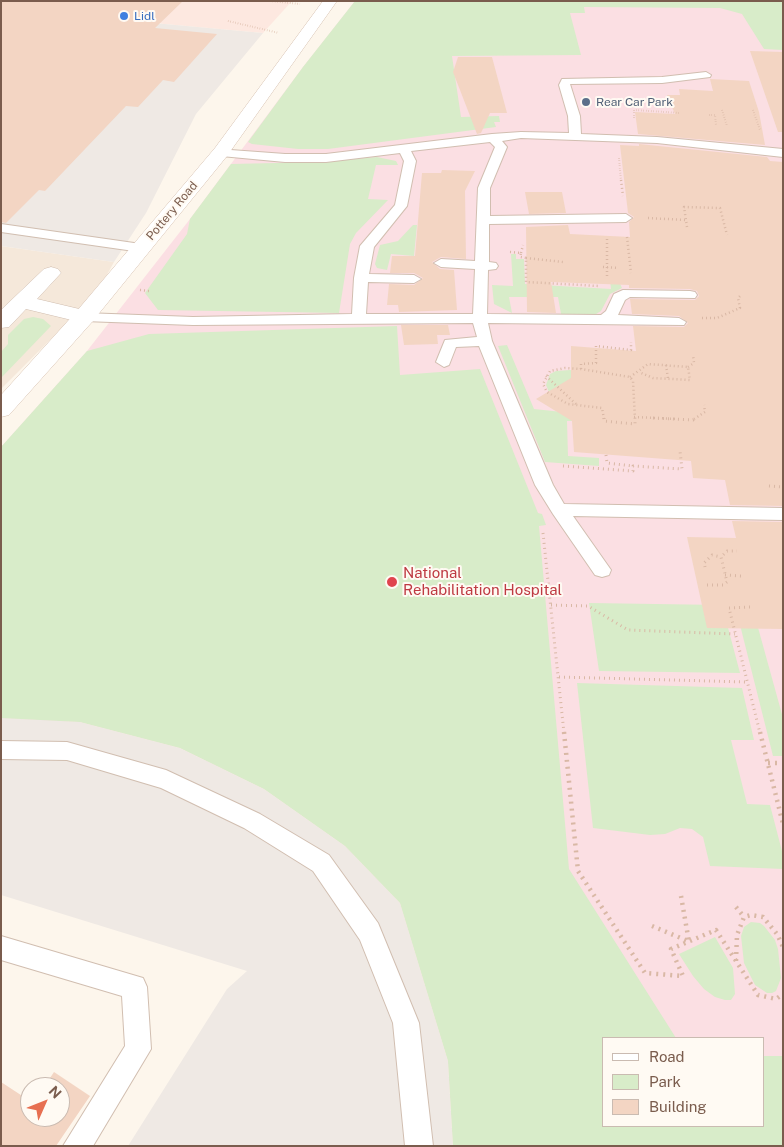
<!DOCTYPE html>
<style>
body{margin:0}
#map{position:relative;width:784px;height:1147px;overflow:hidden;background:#fdf6ec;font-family:"Public Sans",sans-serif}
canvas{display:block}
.frame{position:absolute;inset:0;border:2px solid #7a5c4d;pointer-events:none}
.legend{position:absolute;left:602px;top:1037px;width:162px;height:90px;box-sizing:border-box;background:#fffaf3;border:1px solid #cabbb1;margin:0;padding:6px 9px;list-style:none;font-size:15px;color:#7a5c4d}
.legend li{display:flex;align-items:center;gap:10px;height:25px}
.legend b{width:25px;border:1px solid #cabbb1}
.north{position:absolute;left:20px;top:1077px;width:50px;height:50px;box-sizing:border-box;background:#fffaf3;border:1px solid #cabbb1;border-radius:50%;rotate:46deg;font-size:14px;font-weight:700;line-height:20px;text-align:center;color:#7a5c4d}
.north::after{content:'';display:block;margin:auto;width:18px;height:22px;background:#e76f51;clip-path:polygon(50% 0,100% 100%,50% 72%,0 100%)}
</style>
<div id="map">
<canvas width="784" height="1147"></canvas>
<div class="frame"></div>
<ul class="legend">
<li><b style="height:6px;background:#fff"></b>Road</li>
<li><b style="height:14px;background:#d8ecc9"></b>Park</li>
<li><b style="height:14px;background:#f3d5c3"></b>Building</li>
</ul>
<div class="north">N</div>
</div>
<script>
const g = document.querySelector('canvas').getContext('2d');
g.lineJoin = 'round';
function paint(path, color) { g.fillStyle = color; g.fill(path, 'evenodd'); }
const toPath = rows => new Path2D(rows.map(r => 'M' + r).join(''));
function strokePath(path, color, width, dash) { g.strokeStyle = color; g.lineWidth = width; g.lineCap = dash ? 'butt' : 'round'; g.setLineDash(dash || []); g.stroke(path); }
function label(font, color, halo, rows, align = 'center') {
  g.font = font + ' "Public Sans",sans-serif'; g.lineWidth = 4; g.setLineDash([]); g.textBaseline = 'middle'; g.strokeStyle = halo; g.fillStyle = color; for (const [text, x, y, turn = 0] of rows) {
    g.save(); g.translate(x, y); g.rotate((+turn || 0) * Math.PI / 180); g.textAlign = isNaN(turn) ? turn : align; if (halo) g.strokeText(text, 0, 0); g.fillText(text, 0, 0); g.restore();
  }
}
paint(toPath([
 [1,246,114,262,97,293,1,389]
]), '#f5e8da');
paint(toPath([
 [1,1,292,1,263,33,1,9]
]), '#fde8e0');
paint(toPath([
 [1,9,263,33,196,114,146,213,114,262,1,246],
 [18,717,80,722,180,748,264,789,345,846,400,903,448,1061,453,1146,128,1146,227,989,247,971,1,895,1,718]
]), '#efe9e4');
paint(toPath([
 [355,1,783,1,783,1146,453,1146,448,1061,400,903,345,846,264,789,180,748,80,722,1,718,1,447,87,351,190,219,303,67],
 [603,1038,763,1038,763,1126,603,1126]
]), '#fbdfe3');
paint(toPath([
 [355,1,783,1,783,50,764,49,742,14,720,8,584,7,585,13,570,13,581,55,452,56,461,117,499,116,500,122,494,122,496,127,328,149,298,149,252,144,248,142,303,67],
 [377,157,396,161,398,165,376,165,368,199,388,200,356,233,350,244,339,313,158,310,145,293,187,234,190,219,231,164,320,162],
 [413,225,417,225,414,256,391,254,387,270,377,268,375,264,380,245,398,241],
 [511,254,516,254,516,259,524,259,525,284,611,289,609,270,614,271,622,288,610,294,601,311,596,314,561,314,558,297,509,297,512,313,494,304,492,285,513,286],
 [33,317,43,319,51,326,1,378,1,352,8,344,8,335,24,319],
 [397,326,400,375,480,369,538,513,542,514,546,525,539,526,569,869,676,1038,603,1038,603,1126,763,1126,763,1056,783,1056,783,1146,453,1146,448,1061,400,903,345,846,264,789,180,748,80,722,1,718,1,447,87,351,149,334],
 [507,345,534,409,572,413,572,421,567,421,568,456,599,458,599,466,545,462,498,346],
 [570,370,593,373,549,392,546,385,550,374,556,371],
 [589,603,722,605,740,673,599,671],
 [737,613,754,613,783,718,783,756,773,756],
 [577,683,742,688,754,740,731,740,747,804,770,805,783,855,783,869,710,866,703,837,692,829,680,828,665,834,650,835,593,828],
 [751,922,760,923,764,926,775,940,778,949,781,978,776,991,772,993,767,993,755,985,744,963,741,936,744,927],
 [715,937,733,968,735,994,731,1000,725,1000,715,997,704,989,693,976,679,954]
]), '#d8ecc9');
paint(toPath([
 [1,1,183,1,155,28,217,34,174,82,163,80,138,107,126,106,45,191,39,190,6,223,1,222],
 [750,51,783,52,783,132,778,132],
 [458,57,492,57,507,113,490,113,481,133,477,134,453,72],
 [710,79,749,81,759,112,765,145,638,134,635,112,675,114,667,95,680,95,679,89,713,91],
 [639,144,767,157,770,161,783,162,783,506,730,505,725,480,693,478,691,461,574,452,572,421,536,399,571,378,571,346,636,351,633,326,684,327,688,323,679,316,632,314,630,299,695,300,699,296,697,291,690,289,629,288,629,285,551,282,556,313,527,312,526,227,568,225,570,234,630,237,629,222,634,217,628,213,620,145,639,146],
 [442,170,475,171,465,191,466,259,441,257,432,262,440,269,454,270,457,310,399,312,398,305,387,305,389,284,414,285,423,278,414,273,390,273,392,256,415,256,422,173,441,173],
 [525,192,562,192,566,213,529,214],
 [401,325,448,325,450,335,437,335,438,344,404,345],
 [732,521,783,522,783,629,707,628,687,537,736,538],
 [54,1072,90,1096,56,1146,1,1146,1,1082,30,1101,30,1117,60,1117,60,1087,44,1087]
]), '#f3d5c3');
const lane = toPath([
 [706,72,711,75,710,77,662,83,570,84,580,116,581,134,657,137,783,149,783,157,657,143,521,138,502,141,507,147,490,188,490,216,626,214,632,218,626,222,489,224,489,262,496,263,498,266,496,269,488,270,487,314,601,315,606,311,614,294,623,290,690,291,695,292,697,295,695,298,630,297,625,300,618,315,679,318,686,322,684,325,488,323,492,341,553,485,564,504,783,508,783,520,573,516,611,570,609,575,602,577,595,575,553,514,535,485,479,346,456,347,449,365,444,367,436,362,445,340,477,337,473,323,193,325,84,321,77,317,84,313,193,317,352,314,354,278,360,246,395,205,404,161,400,153,326,162,285,162,221,156,217,155,217,149,285,154,326,154,492,134,521,132,569,133,568,116,559,85,562,79,662,77,706,72],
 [490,142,495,147,478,188,475,261,441,259,434,263,441,267,475,269,473,314,366,314,368,282,414,283,421,279,414,275,369,274,374,247,407,206,416,161,411,151,490,142],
 [1,224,141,244,148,248,141,252,1,232,1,224],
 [1,741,67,742,166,770,260,814,329,855,378,923,419,1023,433,1146,405,1146,393,1023,360,940,313,871,244,828,161,788,67,760,1,759,1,741],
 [1,936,143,978,147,987,151,1049,93,1146,63,1146,125,1046,122,996,1,960,1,936]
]);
const street = toPath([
 [51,267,58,269,61,273,37,299,92,312,95,317,92,322,84,323,26,309,9,327,1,328,1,310,44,269,51,267]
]);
const secondary = toPath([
 [323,1,337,1,227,156,92,322,9,415,1,417,1,395,76,312,215,148,323,1]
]);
strokePath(lane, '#d1beb0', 2);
strokePath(street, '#d1beb0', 1);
strokePath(secondary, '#d6c0b0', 1);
strokePath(toPath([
 [270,1,300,4],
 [228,21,279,33],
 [722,110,727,126],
 [753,110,760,130],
 [709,115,715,115,716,125],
 [634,118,634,110,680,113],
 [619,158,621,181]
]), '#d9b8a5', 2, [0.5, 2]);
strokePath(toPath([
 [621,180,623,196],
 [648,218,686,220],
 [687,227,684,207,720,208,727,235],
 [627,237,631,273],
 [607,239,607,278],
 [510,252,521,253,520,257,526,258,526,282,599,286],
 [521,253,523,245],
 [526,258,563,262],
 [140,290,149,291],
 [702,318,717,318,740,308,738,298,740,296],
 [666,365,668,379],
 [688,367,694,363,693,355],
 [581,369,581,364,596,363,596,346,631,350,631,342],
 [546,376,576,404],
 [630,377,648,364,688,367,690,380,653,378,639,372],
 [634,417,677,419],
 [604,419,602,408,568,404,547,392,543,384,550,371,565,368,581,369,630,377,633,381,635,419],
 [694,419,705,412,704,405]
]), '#d9b8a5', 2.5, [1, 3]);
strokePath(toPath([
 [604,418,604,421,635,424,635,418],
 [653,418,693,420,696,418],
 [606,455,607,463,633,466],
 [563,466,633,471,633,466,682,469,680,451],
 [769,486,783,487],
 [543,533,564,733],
 [705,567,704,563,712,555,721,557],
 [725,575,742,576],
 [707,585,723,585,727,582,721,557,727,551,737,551],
 [551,605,588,606,628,630,735,634],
 [750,607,729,608,760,733],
 [559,677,747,682]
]), '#d9b8a5', 3, [1, 4]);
strokePath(toPath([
 [564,732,578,871,645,973,683,976,671,949,716,930,758,995,776,999,783,994],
 [760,732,783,824],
 [768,763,783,763],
 [681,896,689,942],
 [736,907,744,917],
 [652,926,688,941],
 [736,961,737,935,744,917,751,915,763,917,777,934,783,947]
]), '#d9b8a5', 4.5, [2, 5]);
paint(lane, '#fff');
paint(street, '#fff');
paint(secondary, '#fff');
strokePath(toPath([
 [603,267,618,268]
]), '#d9b8a5', 2.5, [1, 3]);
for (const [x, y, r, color] of [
 [124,16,5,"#3f7fe0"],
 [586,102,5,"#5c6f8a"],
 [392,582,6,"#e0444e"]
]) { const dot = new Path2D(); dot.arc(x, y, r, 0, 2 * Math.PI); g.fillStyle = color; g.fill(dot); strokePath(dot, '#fffaf3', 2); }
label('12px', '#366cbe', '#fffaf3', [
 ["Lidl",134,16]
], 'left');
label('12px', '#4e5e75', '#fffaf3', [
 ["Rear Car Park",596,102]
], 'left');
label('12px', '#7a5c4d', '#fffaf3', [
 ["Pottery Road",172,211,-50]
]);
label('15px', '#be3a42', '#fffaf3', [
 ["National",403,573],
 ["Rehabilitation Hospital",403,590]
], 'left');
</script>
